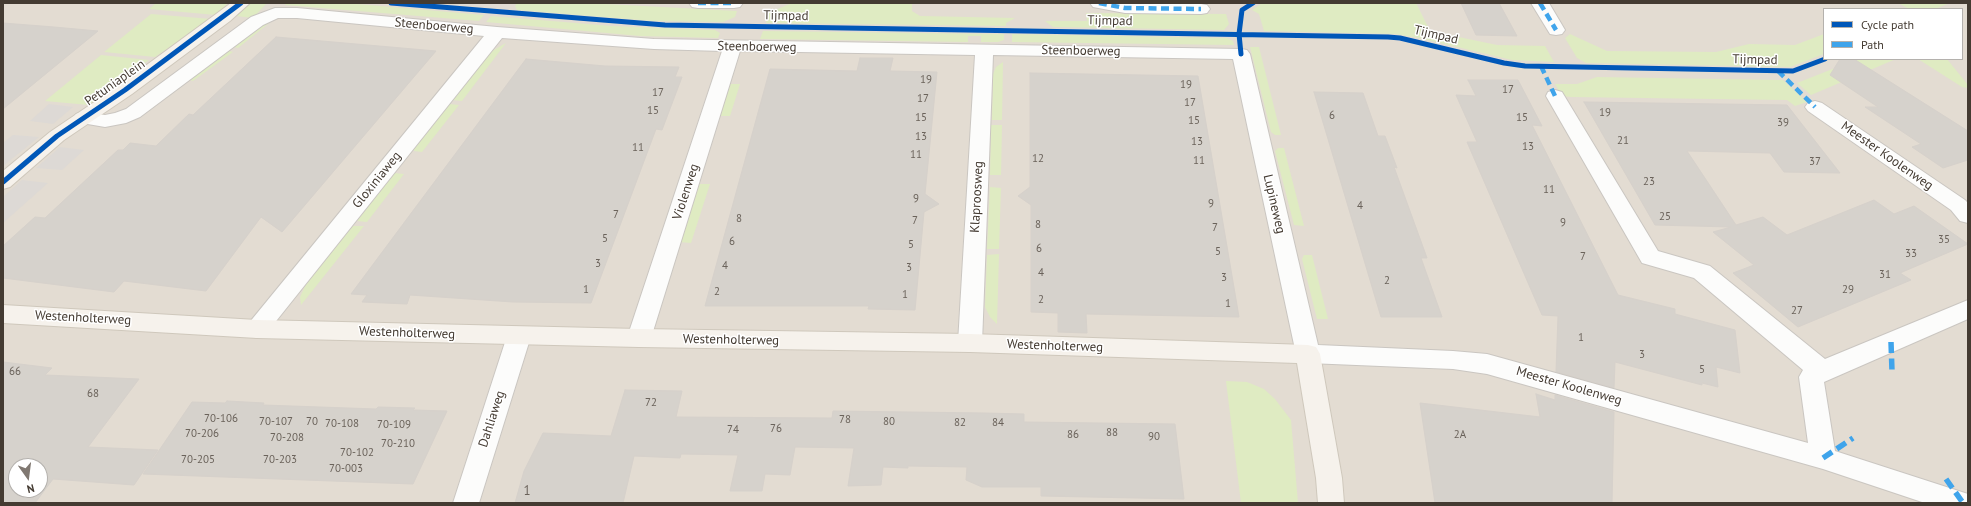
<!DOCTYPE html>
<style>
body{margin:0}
#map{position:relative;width:1971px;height:506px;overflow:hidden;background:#eeeae5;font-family:"PT Sans",sans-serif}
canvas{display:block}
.frame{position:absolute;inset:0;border:4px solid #443b32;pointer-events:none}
.legend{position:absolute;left:1823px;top:8px;width:140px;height:52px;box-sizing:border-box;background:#fff;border:1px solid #b4b1ad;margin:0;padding:5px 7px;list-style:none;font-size:12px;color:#443b32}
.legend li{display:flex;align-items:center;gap:8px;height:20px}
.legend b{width:20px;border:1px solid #b4b1ad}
.north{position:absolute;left:8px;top:458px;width:40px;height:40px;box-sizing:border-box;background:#fff;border:1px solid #b4b1ad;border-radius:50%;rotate:166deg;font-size:11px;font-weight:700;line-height:16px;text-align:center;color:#443b32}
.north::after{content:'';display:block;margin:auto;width:14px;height:18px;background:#807871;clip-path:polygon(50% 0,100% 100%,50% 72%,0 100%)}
</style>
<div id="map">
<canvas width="1971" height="506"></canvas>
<div class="frame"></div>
<ul class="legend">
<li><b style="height:5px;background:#0057b8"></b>Cycle path</li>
<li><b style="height:5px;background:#3fa4eb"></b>Path</li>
</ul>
<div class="north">N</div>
</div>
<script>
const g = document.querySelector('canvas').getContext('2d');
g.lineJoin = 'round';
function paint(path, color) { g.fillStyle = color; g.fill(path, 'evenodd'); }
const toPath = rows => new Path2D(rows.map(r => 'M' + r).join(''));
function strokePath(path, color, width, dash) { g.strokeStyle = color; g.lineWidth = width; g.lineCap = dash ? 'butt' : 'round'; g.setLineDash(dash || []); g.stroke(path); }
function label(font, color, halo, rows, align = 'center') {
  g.font = font + ' "PT Sans",sans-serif'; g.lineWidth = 3; g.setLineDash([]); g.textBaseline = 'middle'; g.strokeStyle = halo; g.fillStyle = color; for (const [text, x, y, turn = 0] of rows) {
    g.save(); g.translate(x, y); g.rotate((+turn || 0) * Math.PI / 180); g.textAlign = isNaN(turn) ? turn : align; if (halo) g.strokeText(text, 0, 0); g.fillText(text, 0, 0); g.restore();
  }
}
paint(toPath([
 [3,3,1968,3,1968,503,3,503],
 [1824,9,1962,9,1962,59,1824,59],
 [16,466,40,466,40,490,16,490]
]), '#e3dcd2');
paint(toPath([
 [156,3,228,3,216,15,149,9],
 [251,3,267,3,253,18,236,16],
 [287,3,346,3,484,15,479,21,285,5],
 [517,3,587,3,737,11,735,17,723,22,653,21,517,10,515,6],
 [792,3,912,3,912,11,920,16,1015,18,1006,23,1006,26,766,23,768,13],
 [1262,3,1416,3,1430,31,1497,45,1545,46,1554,62,1512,60,1419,38,1395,34,1264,31,1259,14,1252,10],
 [1902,3,1950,3,1935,9,1909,9,1900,4],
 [1086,13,1226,14,1229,24,1224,30,1053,27,1045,21,1087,21],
 [151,14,211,19,155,57,104,52],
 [491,16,612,26,715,30,720,33,718,38,640,36,486,22],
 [273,20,238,48,230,46,268,21],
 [763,31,1004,34,1004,40,998,42,981,42,981,36,968,36,968,42,760,39],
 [1012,34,1227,38,1233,41,1234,45,1012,42],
 [1570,34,1607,51,1716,52,1749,44,1795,45,1824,34,1824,54,1790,67,1586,63,1577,58,1565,38],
 [506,43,462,101,452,100,492,51],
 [1250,47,1259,47,1281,135,1275,135,1271,132],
 [226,50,233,52,193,81,186,79],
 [101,55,149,60,89,105,45,101],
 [1858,59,1896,59,1811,95,1797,83],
 [1918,59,1947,59,1968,85,1968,88,1962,87],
 [1003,62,1002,120,992,120,993,74,996,67],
 [1597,77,1783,80,1807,102,1795,106,1787,100,1571,97,1562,96,1555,84,1577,84],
 [730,84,740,84,730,116,720,116],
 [449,104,459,105,422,152,414,151,414,149],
 [991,125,1002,125,1001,175,990,175],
 [1278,148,1284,148,1304,226,1294,225,1275,151],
 [394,173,404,174,367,222,357,221],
 [698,184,710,184,691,243,679,242],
 [990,187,1001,188,999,249,987,249],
 [353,226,364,226,301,305,300,297,306,284],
 [999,254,997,324,990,317,985,307,987,255],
 [1304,255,1312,255,1328,319,1317,319,1302,259],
 [1226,381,1247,382,1264,389,1275,399,1291,420,1298,503,1241,503]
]), '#dfebc2');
paint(toPath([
 [49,104,73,107,53,124,30,121],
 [13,135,39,137,3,166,3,143],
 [60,147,84,150,62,170,36,168],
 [22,180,48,183,3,223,3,197]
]), '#ddd9d5');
const building = toPath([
 [1461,3,1499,3,1517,36,1476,35,1461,3],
 [3,23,54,27,98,31,3,109,3,23],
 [276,37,436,51,282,232,261,217,206,291,124,281,114,292,3,278,3,246,35,217,45,218,118,150,123,150,130,143,156,146,189,114,193,115,276,37],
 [860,58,893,58,890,71,937,72,925,194,939,204,924,212,915,310,868,309,869,306,705,306,770,69,857,71,860,58],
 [526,59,605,66,679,67,675,77,682,77,662,130,656,129,591,303,513,302,410,295,407,304,362,302,367,295,351,294,526,59],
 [1840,59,1854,59,1968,131,1968,160,1943,168,1912,147,1921,144,1865,107,1878,107,1830,75,1840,59],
 [1030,73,1198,76,1239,317,1086,314,1087,333,1058,332,1058,313,1031,312,1031,205,1018,196,1030,187,1030,73],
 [1468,80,1518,80,1542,126,1532,125,1618,295,1675,309,1675,314,1735,330,1740,373,1716,367,1718,387,1702,383,1702,385,1615,362,1614,388,1556,372,1558,316,1542,315,1467,142,1477,142,1456,95,1476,96,1468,80],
 [1314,92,1363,93,1378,136,1385,136,1397,168,1394,167,1427,258,1421,258,1442,317,1381,317,1314,92],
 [1584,102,1787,105,1840,173,1784,172,1770,153,1687,151,1736,225,1763,217,1787,235,1874,200,1894,214,1914,206,1968,244,1900,273,1911,280,1798,327,1733,273,1754,265,1713,232,1731,227,1655,225,1584,102],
 [3,362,52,368,45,375,139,379,88,447,158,450,134,485,53,479,35,503,3,503,3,362],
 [16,466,40,466,40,490,16,490,16,466],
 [625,390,682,391,676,417,832,418,833,411,984,413,1024,414,1024,422,1175,424,1184,499,1041,496,1041,487,982,487,966,480,967,467,908,466,908,468,883,467,881,485,848,486,854,448,795,447,790,475,765,474,762,491,730,491,738,455,681,454,680,458,634,456,623,503,515,503,524,471,543,433,611,436,625,390],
 [1536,394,1555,400,1555,395,1614,412,1612,503,1435,503,1420,403,1540,417,1536,394],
 [227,401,264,403,263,405,376,409,378,407,415,408,413,410,447,411,413,484,143,474,192,402,225,403,227,401]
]);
paint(building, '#d6d2cc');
strokePath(building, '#d6d1cb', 1);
const street = toPath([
 [689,3,743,3,740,7,734,8,698,8,692,7,689,3],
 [1090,3,1201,4,1207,5,1210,9,1207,13,1201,14,1125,13,1093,7,1090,3],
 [1531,3,1549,3,1565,30,1562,34,1556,35,1550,34,1531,3],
 [275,8,297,8,497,27,654,39,1241,49,1247,50,1250,54,1318,345,1453,351,1487,354,1808,443,1799,377,1803,370,1694,278,1642,263,1546,96,1548,92,1555,90,1562,92,1658,251,1710,266,1825,359,1968,300,1968,319,1824,382,1835,451,1968,494,1968,503,1925,503,1823,469,1487,374,1453,369,1308,363,1300,361,1296,354,1233,59,993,55,982,343,978,350,970,352,962,350,958,343,975,55,740,51,651,338,647,344,639,347,631,344,627,338,722,51,654,49,502,38,265,335,257,338,249,335,245,329,249,323,484,36,297,18,278,18,263,25,140,117,126,123,105,127,76,122,73,118,76,114,83,112,105,115,115,113,126,109,251,17,275,8],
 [1815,101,1822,103,1965,200,1968,203,1968,223,1960,221,1951,210,1808,111,1805,107,1808,103,1815,101],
 [519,327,527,330,531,336,479,503,453,503,507,336,511,330,519,327]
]);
const secondary = toPath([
 [231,3,250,3,230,21,132,94,64,140,10,187,3,189,3,171,50,132,118,86,231,3],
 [3,305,257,320,639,329,970,334,1308,345,1316,347,1320,354,1342,478,1344,503,1318,503,1316,478,1297,363,970,352,639,347,257,338,3,323,3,305]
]);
strokePath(street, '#cac6c1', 2);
strokePath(secondary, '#cfc8bc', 2);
paint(street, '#fcfcfb');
paint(secondary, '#f6f2ec');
strokePath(toPath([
 [698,3,734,3],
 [1099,3,1125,8,1201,9],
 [1540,3,1556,30],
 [1541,66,1555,96],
 [1778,71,1815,107]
]), '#3fa4eb', 4.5, [8, 4.5]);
strokePath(toPath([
 [1891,342,1892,371],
 [1823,458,1853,438],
 [1946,479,1963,503]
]), '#3fa4eb', 5.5, [11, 5.5]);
strokePath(toPath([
 [391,3,665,25,1388,37,1400,38,1504,63,1525,66,1793,71,1825,59],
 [1241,54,1239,34,1242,10,1253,3],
 [3,182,57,136,125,90,241,3]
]), '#0057b8', 5);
label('11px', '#6a625a', null, [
 ["19",926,80],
 ["19",1186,85],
 ["17",1508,90],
 ["17",658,93],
 ["17",923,99],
 ["17",1190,103],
 ["15",653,111],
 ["19",1605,113],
 ["6",1332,116],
 ["15",921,118],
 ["15",1522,118],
 ["15",1194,121],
 ["39",1783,123],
 ["13",921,137],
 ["21",1623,141],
 ["13",1197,142],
 ["13",1528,147],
 ["11",638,148],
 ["11",916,155],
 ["12",1038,159],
 ["11",1199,161],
 ["37",1815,162],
 ["23",1649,182],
 ["11",1549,190],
 ["9",916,199],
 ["9",1211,204],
 ["4",1360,206],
 ["7",616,215],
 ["25",1665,217],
 ["8",739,219],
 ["7",915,221],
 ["9",1563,223],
 ["8",1038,225],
 ["7",1215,228],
 ["5",605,239],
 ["35",1944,240],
 ["6",732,242],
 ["5",911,245],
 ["6",1039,249],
 ["5",1218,252],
 ["33",1911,254],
 ["7",1583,257],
 ["3",598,264],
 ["4",725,266],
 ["3",909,268],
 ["4",1041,273],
 ["31",1885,275],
 ["3",1224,278],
 ["2",1387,281],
 ["1",586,290],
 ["29",1848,290],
 ["2",717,292],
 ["1",905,295],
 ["2",1041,300],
 ["1",1228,304],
 ["27",1797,311],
 ["1",1581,338],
 ["3",1642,355],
 ["5",1702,370],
 ["66",15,372],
 ["68",93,394],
 ["72",651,403],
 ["70-106",221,419],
 ["78",845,420],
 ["70-107",276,422],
 ["70",312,422],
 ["80",889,422],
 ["82",960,423],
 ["84",998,423],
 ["70-108",342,424],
 ["70-109",394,425],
 ["76",776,429],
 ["74",733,430],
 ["88",1112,433],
 ["70-206",202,434],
 ["86",1073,435],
 ["2A",1460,435],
 ["90",1154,437],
 ["70-208",287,438],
 ["70-210",398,444],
 ["70-102",357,453],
 ["70-205",198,460],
 ["70-203",280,460],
 ["70-003",346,469]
]);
label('13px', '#443b32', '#fff', [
 ["Tijmpad",786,16,1],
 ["Tijmpad",1110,21,1],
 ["Steenboerweg",434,26,5],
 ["Tijmpad",1436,35,13],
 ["Steenboerweg",757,47,1],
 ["Steenboerweg",1081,51,1],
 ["Tijmpad",1755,60,1],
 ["Petuniaplein",115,83,-35],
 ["Meester Koolenweg",1887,156,35],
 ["Gloxiniaweg",377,180,-51],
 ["Violenweg",686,192,-72],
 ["Klaproosweg",977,197,-87],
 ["Lupineweg",1274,204,77],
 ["Westenholterweg",83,318,3],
 ["Westenholterweg",407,333,2],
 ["Westenholterweg",731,340,1],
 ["Westenholterweg",1055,346,2],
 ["Meester Koolenweg",1569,386,16],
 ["Dahliaweg",492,419,-72]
]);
label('13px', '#6a625a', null, [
 ["1",527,491]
]);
</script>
